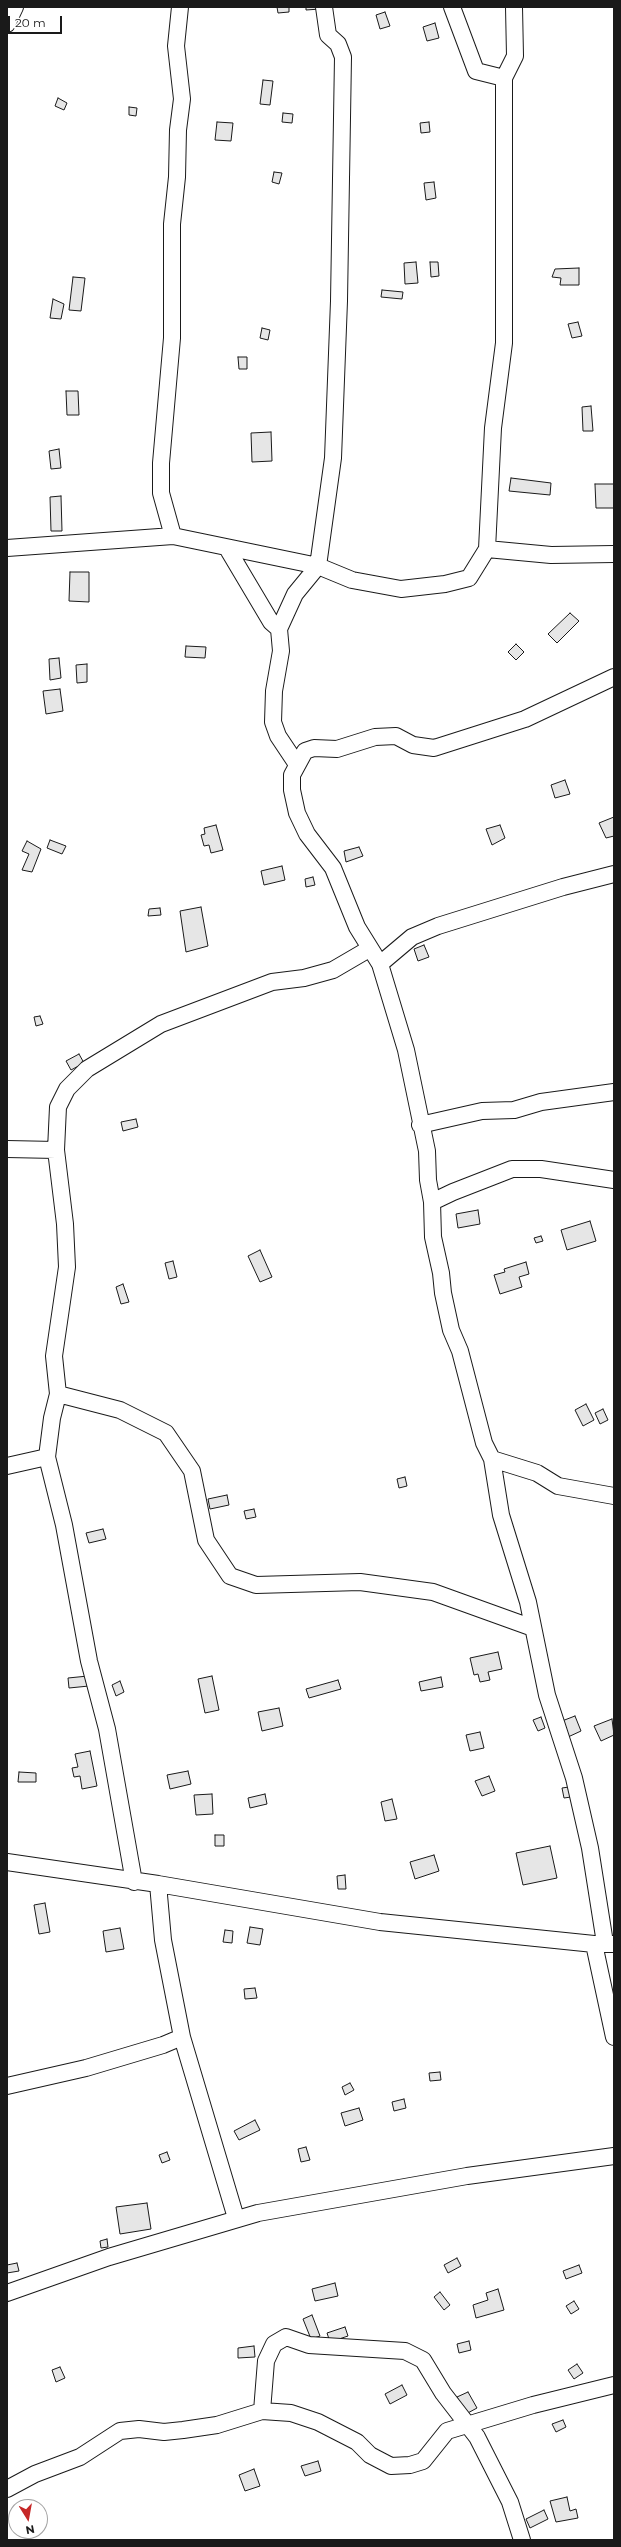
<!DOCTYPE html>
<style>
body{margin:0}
#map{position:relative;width:621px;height:2547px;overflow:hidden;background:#fff;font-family:Montserrat,sans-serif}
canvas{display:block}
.frame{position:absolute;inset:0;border:8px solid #1a1a1a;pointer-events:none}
.north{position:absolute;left:8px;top:2499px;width:40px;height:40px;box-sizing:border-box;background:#fff;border:1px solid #a3a3a3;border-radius:50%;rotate:169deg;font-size:11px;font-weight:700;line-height:16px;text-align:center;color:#1a1a1a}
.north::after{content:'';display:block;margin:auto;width:14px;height:18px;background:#c62828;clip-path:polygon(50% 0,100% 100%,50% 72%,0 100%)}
.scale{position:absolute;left:8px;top:16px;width:54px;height:18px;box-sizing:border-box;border:2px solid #1a1a1a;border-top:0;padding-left:5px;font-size:12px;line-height:14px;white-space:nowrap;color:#1a1a1a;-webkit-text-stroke:3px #fff;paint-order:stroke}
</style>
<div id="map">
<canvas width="621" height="2547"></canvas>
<div class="frame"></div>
<div class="north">N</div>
<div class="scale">20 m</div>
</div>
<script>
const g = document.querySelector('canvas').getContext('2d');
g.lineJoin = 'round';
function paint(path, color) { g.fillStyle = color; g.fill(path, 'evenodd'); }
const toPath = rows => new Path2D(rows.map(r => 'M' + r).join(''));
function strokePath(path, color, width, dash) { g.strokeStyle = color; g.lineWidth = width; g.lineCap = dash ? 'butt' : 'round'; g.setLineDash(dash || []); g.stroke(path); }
const building = toPath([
 [277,7,289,7,289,12,278,13,277,7],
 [306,7,320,7,320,9,306,10,306,7],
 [385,12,390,26,380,29,376,15,385,12],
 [435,23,439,38,427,41,423,27,435,23],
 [263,80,273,81,270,105,260,104,263,80],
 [58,98,67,103,64,110,55,106,58,98],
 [129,107,137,108,136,116,129,115,129,107],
 [283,113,293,114,292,123,282,122,283,113],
 [217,122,233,123,231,141,215,140,217,122],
 [429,122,430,132,421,133,420,123,429,122],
 [274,172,282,173,279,184,272,182,274,172],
 [434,182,436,198,426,200,424,183,434,182],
 [416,262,418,283,405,284,404,263,416,262],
 [430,262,438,262,439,276,431,277,430,262],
 [579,268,579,285,560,285,561,278,552,277,555,269,579,268],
 [73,277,85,278,81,311,69,310,73,277],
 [382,290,403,292,402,299,381,297,382,290],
 [53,299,64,304,61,319,50,318,53,299],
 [578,322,582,336,572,338,568,324,578,322],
 [262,328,270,330,268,340,260,338,262,328],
 [238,357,247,357,247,369,239,369,238,357],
 [66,391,78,391,79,415,67,415,66,391],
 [591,406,593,431,583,431,582,407,591,406],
 [271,432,272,461,252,462,251,433,271,432],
 [59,449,61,468,51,469,49,451,59,449],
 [511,478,551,483,550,495,509,491,511,478],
 [595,484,614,484,614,508,596,508,595,484],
 [61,496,62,531,51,531,50,497,61,496],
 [70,572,89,572,89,602,69,601,70,572],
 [570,613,579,621,557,643,548,634,570,613],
 [516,644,524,652,516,660,508,652,516,644],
 [186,646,206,647,205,658,185,657,186,646],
 [59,658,61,678,50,680,49,659,59,658],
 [87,664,87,682,77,683,76,665,87,664],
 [60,689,63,711,46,714,43,691,60,689],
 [565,780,570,794,555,798,551,785,565,780],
 [614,817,614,836,606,838,599,823,614,817],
 [216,825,223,850,211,853,209,845,204,846,201,835,205,834,204,828,216,825],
 [500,825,505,838,492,845,486,829,500,825],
 [50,840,66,846,62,854,47,848,50,840],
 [27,841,41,849,32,872,22,870,29,854,22,851,27,841],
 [359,847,363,856,346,862,344,851,359,847],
 [282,866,285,880,264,885,261,871,282,866],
 [313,877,315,885,306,887,305,879,313,877],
 [201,907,208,946,186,952,180,911,201,907],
 [160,908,161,915,148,916,149,909,160,908],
 [424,945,429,957,418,961,414,949,424,945],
 [40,1016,43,1024,36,1026,34,1017,40,1016],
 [79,1054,84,1063,71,1070,66,1061,79,1054],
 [136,1119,138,1127,123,1131,121,1122,136,1119],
 [478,1210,480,1224,458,1228,456,1214,478,1210],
 [590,1221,596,1241,567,1250,561,1230,590,1221],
 [541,1236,543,1241,536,1243,534,1238,541,1236],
 [260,1250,272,1277,260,1282,248,1256,260,1250],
 [173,1261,177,1277,169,1279,165,1263,173,1261],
 [526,1262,529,1274,519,1277,522,1287,500,1294,494,1275,505,1272,504,1269,526,1262],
 [123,1284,129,1302,121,1304,116,1287,123,1284],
 [586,1404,594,1420,583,1426,575,1410,586,1404],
 [603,1409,608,1420,600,1424,595,1413,603,1409],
 [405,1477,407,1486,399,1488,397,1479,405,1477],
 [227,1495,229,1505,210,1509,208,1499,227,1495],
 [254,1509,256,1517,246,1519,244,1511,254,1509],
 [103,1529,106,1539,89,1543,86,1533,103,1529],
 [498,1652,502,1669,488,1672,490,1680,480,1682,478,1674,474,1675,470,1658,498,1652],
 [88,1676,89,1686,69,1688,68,1678,88,1676],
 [212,1676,219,1710,205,1713,198,1679,212,1676],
 [441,1677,443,1687,421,1691,419,1682,441,1677],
 [338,1680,341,1689,309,1698,306,1689,338,1680],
 [120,1681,124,1692,116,1696,112,1685,120,1681],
 [279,1708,283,1726,262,1731,258,1712,279,1708],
 [575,1716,581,1731,568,1737,562,1721,575,1716],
 [541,1717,545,1728,538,1731,533,1720,541,1717],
 [612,1719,614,1735,601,1741,594,1726,612,1719],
 [480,1732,484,1748,470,1751,466,1735,480,1732],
 [90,1751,97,1786,82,1789,80,1776,74,1777,72,1768,78,1767,75,1754,90,1751],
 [188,1771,191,1784,170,1789,167,1775,188,1771],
 [19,1772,36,1773,36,1782,18,1782,19,1772],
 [489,1776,495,1791,482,1796,475,1781,489,1776],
 [569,1787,571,1797,564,1798,562,1788,569,1787],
 [212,1794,213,1814,196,1815,194,1795,212,1794],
 [265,1794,267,1804,250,1808,248,1798,265,1794],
 [392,1799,397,1819,385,1821,381,1802,392,1799],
 [215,1835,224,1835,224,1846,215,1846,215,1835],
 [550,1846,557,1878,523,1885,516,1853,550,1846],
 [434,1855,439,1871,415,1879,410,1862,434,1855],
 [345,1875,346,1889,338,1889,337,1876,345,1875],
 [45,1903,50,1932,39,1934,34,1905,45,1903],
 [250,1927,263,1929,260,1945,247,1943,250,1927],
 [120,1928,124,1949,106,1952,103,1931,120,1928],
 [225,1930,233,1931,232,1943,223,1942,225,1930],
 [255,1988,257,1998,245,1999,244,1989,255,1988],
 [440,2072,441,2080,430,2081,429,2073,440,2072],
 [350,2083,354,2090,345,2095,342,2087,350,2083],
 [404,2099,406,2108,394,2111,392,2102,404,2099],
 [359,2108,363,2120,345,2126,341,2113,359,2108],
 [255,2120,260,2130,239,2140,234,2131,255,2120],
 [306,2147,310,2160,301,2162,298,2149,306,2147],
 [167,2152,170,2160,162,2163,159,2155,167,2152],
 [147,2203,151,2229,120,2234,116,2207,147,2203],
 [107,2239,108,2247,101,2248,100,2241,107,2239],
 [457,2258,461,2266,448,2273,444,2265,457,2258],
 [17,2263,19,2271,7,2273,7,2265,17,2263],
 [579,2265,582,2273,566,2279,563,2271,579,2265],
 [335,2283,338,2296,315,2301,312,2289,335,2283],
 [498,2289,504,2310,476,2318,473,2305,488,2300,486,2293,498,2289],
 [440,2292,450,2305,444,2310,434,2297,440,2292],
 [574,2301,579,2309,571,2314,566,2306,574,2301],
 [312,2315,320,2336,311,2339,303,2319,312,2315],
 [345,2327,348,2336,330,2342,327,2333,345,2327],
 [469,2341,471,2350,459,2353,457,2344,469,2341],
 [254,2346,255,2357,238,2358,238,2348,254,2346],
 [577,2364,583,2373,574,2379,568,2370,577,2364],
 [60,2367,65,2378,56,2382,52,2370,60,2367],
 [402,2385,407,2395,390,2404,385,2394,402,2385],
 [468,2392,477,2408,466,2414,457,2397,468,2392],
 [563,2420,566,2427,556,2432,552,2424,563,2420],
 [318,2461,321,2471,305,2476,301,2466,318,2461],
 [254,2469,260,2486,245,2491,239,2475,254,2469],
 [567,2497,570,2511,576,2509,578,2518,556,2522,550,2501,567,2497],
 [544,2510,548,2519,530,2528,526,2519,544,2510]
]);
paint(building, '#e6e6e6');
strokePath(building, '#1a1a1a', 1);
const street = toPath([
 [452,7,476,71,504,78,504,343,493,428,487,549,551,555,614,554],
 [7,24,15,7],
 [504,78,515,56,514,7],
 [173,536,161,493,161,463,172,338,172,224,177,177,178,130,182,99,176,46,180,7],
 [7,548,173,536,318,566,352,580,401,589,445,584,469,578,487,549],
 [227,548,271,622,279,629,281,651,274,691,273,722,278,736,296,763],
 [279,629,295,594,318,566,333,458,339,301,343,57,338,44,328,35,324,7],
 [380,964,412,937,438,926,563,887,614,874],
 [420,1125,482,1111,514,1110,541,1102,614,1092],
 [7,1149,56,1150],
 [432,1202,453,1192,512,1169,541,1169,614,1180],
 [58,1394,120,1410,166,1433,192,1471,206,1540,230,1576,256,1585,360,1582,433,1592,533,1628],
 [492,1459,537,1473,558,1486,614,1496],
 [7,1466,47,1457],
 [7,1862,158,1884,380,1922,594,1944,614,1944],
 [134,1882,107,1729,89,1661,64,1525,47,1457,52,1418,58,1394,54,1356,67,1267,65,1224,56,1150,58,1107,67,1089,87,1069,161,1024,272,982,304,978,333,970,369,949],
 [158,1884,163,1940,182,2037,236,2218],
 [605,1943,590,1848,574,1778,547,1695,528,1602,501,1515,492,1459,484,1443,460,1351,451,1330,443,1293,441,1273,433,1237,432,1202,428,1180,427,1151,406,1050,380,964,357,927,333,868,307,834,297,813,292,790,292,775,305,751,314,748,337,749,375,737,396,736,413,745,434,748,525,719,614,677],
 [594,1944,614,2037],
 [7,2086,86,2068,163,2045,182,2037],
 [7,2293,109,2257,258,2213,467,2176,614,2156],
 [262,2411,266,2361,274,2344,286,2337,309,2345,405,2351,423,2360,443,2393,477,2437,510,2502,522,2540],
 [7,2489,35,2474,80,2457,120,2431,139,2429,164,2432,183,2430,217,2425,262,2411,291,2413,318,2422,357,2442,370,2455,391,2466,410,2465,423,2461,447,2431,533,2405,614,2385]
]);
strokePath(street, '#1a1a1a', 18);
strokePath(street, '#fff', 16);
</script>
